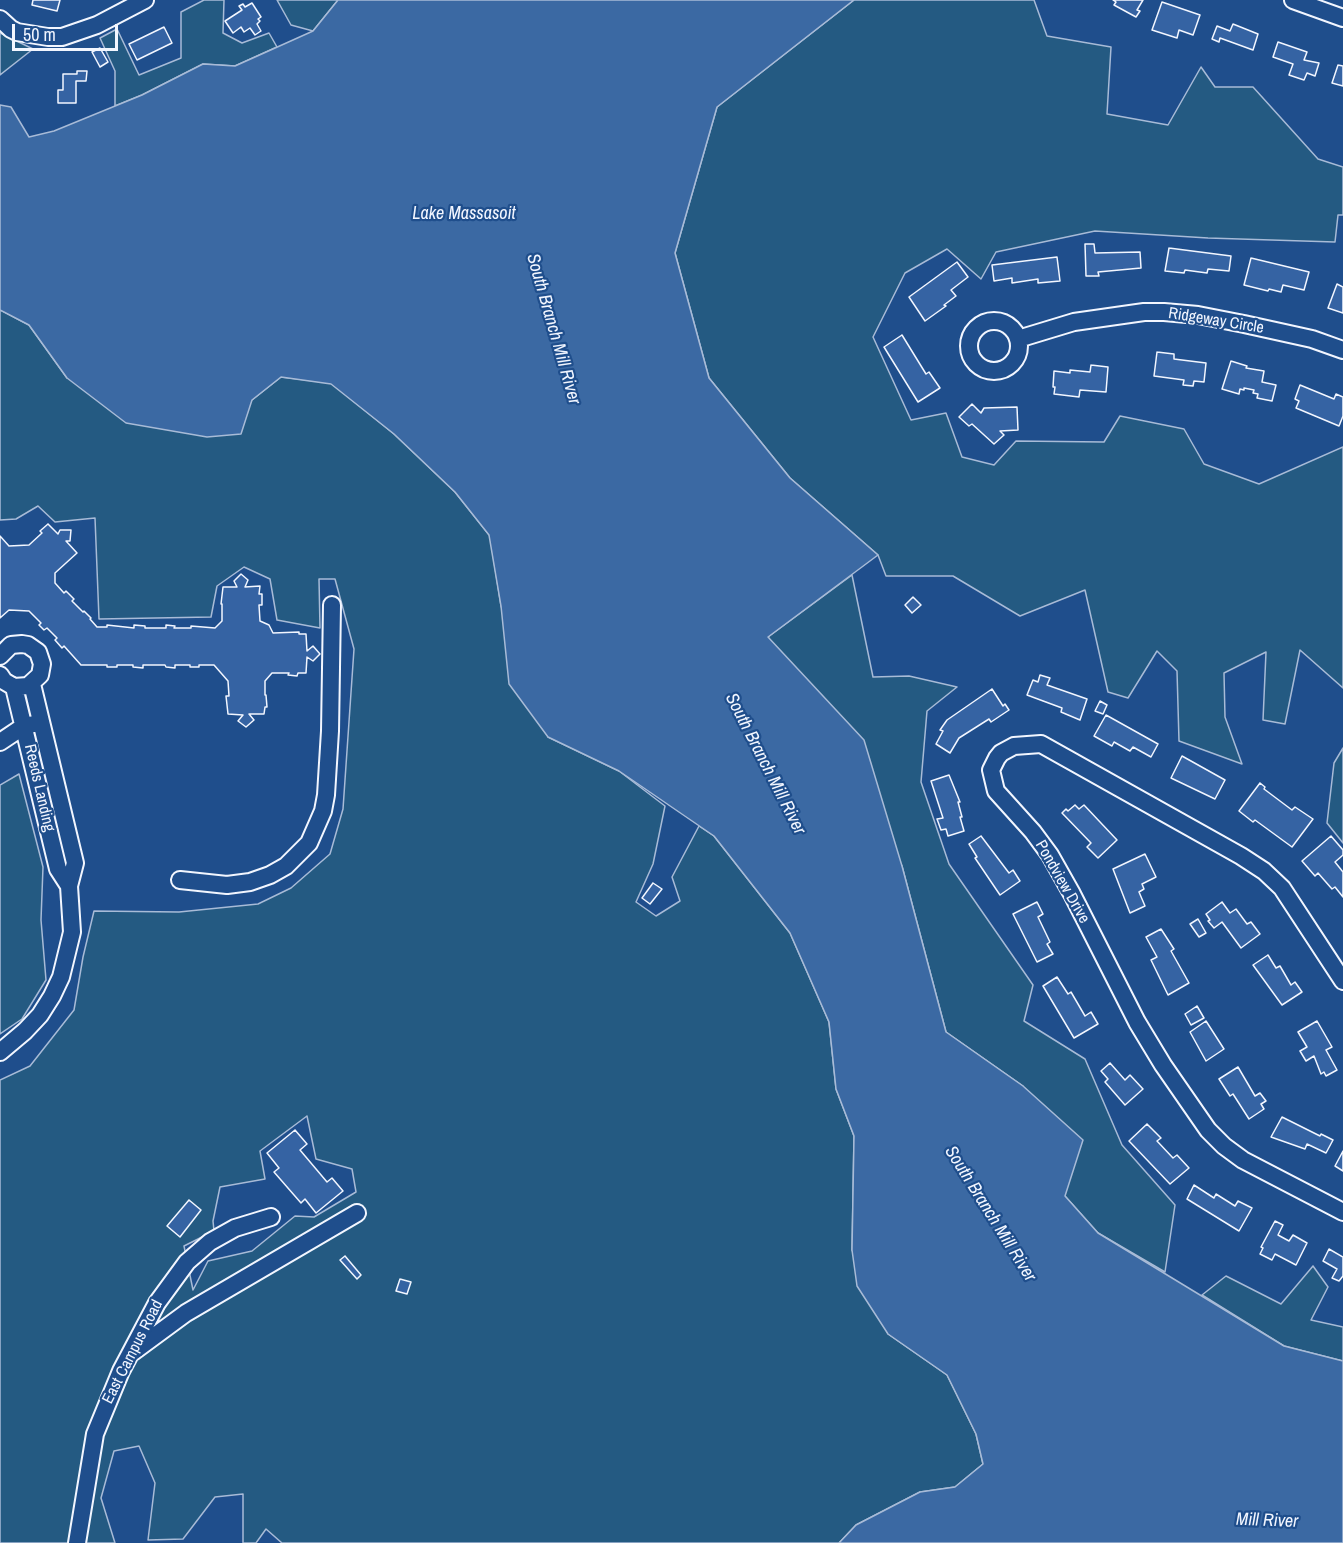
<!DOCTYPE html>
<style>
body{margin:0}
#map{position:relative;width:1343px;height:1543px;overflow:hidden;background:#1f4e8c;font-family:"Archivo Narrow",sans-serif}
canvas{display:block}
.scale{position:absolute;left:12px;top:24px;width:106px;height:27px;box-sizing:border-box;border:3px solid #f2f6ff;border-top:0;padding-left:8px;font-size:18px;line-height:21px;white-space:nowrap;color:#f2f6ff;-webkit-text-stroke:4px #1f4e8c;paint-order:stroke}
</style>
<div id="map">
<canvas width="1343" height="1543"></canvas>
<div class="scale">50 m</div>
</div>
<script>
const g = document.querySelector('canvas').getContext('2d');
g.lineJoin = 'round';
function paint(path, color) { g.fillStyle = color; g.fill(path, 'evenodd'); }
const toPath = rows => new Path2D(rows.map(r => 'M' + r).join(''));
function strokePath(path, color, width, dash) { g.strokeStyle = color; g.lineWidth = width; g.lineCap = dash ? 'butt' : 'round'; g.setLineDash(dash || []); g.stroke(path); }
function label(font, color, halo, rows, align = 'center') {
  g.font = font + ' "Archivo Narrow",sans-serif'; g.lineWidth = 4.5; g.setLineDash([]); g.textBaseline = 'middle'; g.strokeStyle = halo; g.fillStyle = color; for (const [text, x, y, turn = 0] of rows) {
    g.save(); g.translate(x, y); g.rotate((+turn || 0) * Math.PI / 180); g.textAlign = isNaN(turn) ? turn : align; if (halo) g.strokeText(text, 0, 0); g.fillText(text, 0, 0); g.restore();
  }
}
const green = toPath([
 [204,0,224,0,223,33,242,43,269,33,277,47,235,66,203,64,142,95,115,106,115,71,100,38,117,29,139,75,181,58,181,12,204,0],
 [277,0,338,0,313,31,291,25,277,0],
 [854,0,1034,0,1047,36,1111,47,1107,114,1168,125,1201,67,1215,87,1253,87,1318,159,1343,167,1343,215,1338,215,1335,242,1208,238,1095,231,996,252,981,279,947,249,905,273,873,337,911,420,946,413,962,457,994,465,1016,441,1104,442,1120,416,1184,429,1204,464,1259,484,1343,447,1343,688,1300,650,1285,724,1263,720,1266,652,1224,673,1225,717,1242,764,1179,741,1177,671,1157,651,1128,698,1108,692,1085,590,1020,616,953,576,886,576,878,555,790,478,709,378,675,253,717,107,854,0],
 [0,33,33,49,0,75,0,33],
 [0,310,29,325,67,378,252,400,281,377,331,383,394,434,455,492,490,536,501,606,548,737,619,771,665,806,653,864,636,902,656,916,680,901,672,877,699,826,714,836,790,933,829,1022,836,1089,854,1136,852,1250,888,1334,947,1375,976,1434,983,1464,955,1487,920,1492,856,1525,839,1543,282,1543,266,1529,256,1543,243,1543,243,1494,215,1497,183,1539,148,1540,155,1483,139,1446,114,1451,101,1498,115,1543,0,1543,0,1080,30,1066,74,1010,83,957,94,911,179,912,258,904,291,888,330,854,343,809,354,649,335,579,319,579,320,628,277,620,270,579,244,567,217,586,211,617,99,619,95,518,55,522,38,506,16,519,0,520,0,310],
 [307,1116,316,1159,352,1169,356,1192,314,1217,295,1216,252,1251,208,1261,193,1290,184,1246,214,1231,213,1221,220,1187,265,1179,260,1151,307,1116],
 [852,575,873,677,909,676,957,687,927,711,921,782,949,864,1033,985,1024,1021,1085,1059,1122,1145,1175,1205,1165,1272,1098,1233,1064,1195,1023,1086,946,1032,902,866,768,637,852,575],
 [1343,748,1343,843,1327,823,1334,763,1343,748],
 [19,774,43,867,41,920,46,980,22,1019,0,1034,0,785,19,774],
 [1313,1266,1328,1287,1311,1320,1343,1327,1343,1361,1284,1346,1202,1295,1226,1276,1281,1304,1313,1266]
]);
paint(green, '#245a82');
strokePath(green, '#a8bbd7', 1.5);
const water = toPath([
 [338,0,854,0,717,107,675,253,709,378,790,478,878,555,768,637,864,740,902,866,946,1032,1023,1086,1083,1140,1065,1196,1098,1233,1284,1346,1343,1361,1343,1543,839,1543,856,1525,920,1492,955,1487,983,1464,976,1434,947,1375,888,1334,857,1286,852,1250,854,1136,836,1089,829,1022,790,933,714,836,619,771,548,737,509,684,501,606,489,535,455,492,394,434,331,384,281,377,252,400,241,434,207,437,126,423,67,378,29,325,0,310,0,105,11,107,29,137,54,131,142,95,203,64,235,66,313,31,338,0]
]);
paint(water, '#3b69a3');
strokePath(water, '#a8bbd7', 1.5);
const building = toPath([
 [33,0,60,0,57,11,32,5,33,0],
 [1113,0,1143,0,1137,10,1140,11,1136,17,1114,5,1116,2,1113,0],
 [1162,2,1200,15,1193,35,1179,30,1177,38,1152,30,1162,2],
 [252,3,261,17,258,19,260,21,257,24,261,31,255,35,250,28,244,32,241,27,233,33,225,21,242,10,239,6,243,4,245,7,252,3],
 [1233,24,1258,34,1253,50,1220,38,1219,42,1212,39,1217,26,1230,31,1233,24],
 [164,27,172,43,137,60,129,44,164,27],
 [1278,42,1307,52,1304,60,1319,63,1315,76,1307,73,1304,80,1289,75,1293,64,1273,57,1278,42],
 [100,48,108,62,100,67,92,52,100,48],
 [1338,65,1343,66,1343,86,1332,83,1338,65],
 [77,71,87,71,86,81,76,81,76,103,58,103,58,90,63,90,63,74,77,74,77,71],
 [1085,244,1094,244,1095,253,1140,252,1141,268,1098,272,1099,276,1086,276,1085,244],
 [1169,248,1231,256,1229,271,1208,269,1207,273,1185,270,1184,273,1165,271,1169,248],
 [1057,257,1060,281,1038,283,1038,279,1012,283,1012,278,994,281,992,265,1057,257],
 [1251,258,1309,272,1304,290,1283,285,1281,292,1269,289,1268,291,1244,285,1251,258],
 [957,262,968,277,951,290,956,296,944,305,946,306,925,321,909,297,957,262],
 [1337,284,1343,287,1343,313,1328,308,1337,284],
 [902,335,926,374,929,372,940,388,918,402,884,347,902,335],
 [1157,352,1174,354,1174,359,1206,363,1204,382,1194,381,1193,386,1183,385,1184,380,1154,376,1157,352],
 [1231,361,1247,366,1246,368,1264,371,1262,382,1276,385,1272,401,1257,398,1258,394,1253,393,1254,390,1244,388,1244,390,1240,389,1239,394,1222,389,1231,361],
 [1091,365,1108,367,1106,392,1080,390,1079,397,1054,394,1055,387,1053,387,1054,371,1070,373,1070,370,1090,372,1091,365],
 [1300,385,1334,399,1336,394,1343,397,1343,416,1339,426,1296,408,1299,401,1295,399,1300,385],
 [972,404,981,413,984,408,1017,407,1018,430,1000,431,1004,435,994,444,972,424,969,426,959,417,972,404],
 [48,524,58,534,60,530,71,530,70,541,66,541,77,553,55,573,55,583,64,593,66,591,74,599,72,601,83,612,84,611,91,618,90,619,97,627,107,627,107,625,134,628,134,625,145,626,145,628,166,628,166,625,175,626,174,628,191,628,191,626,215,628,222,621,222,604,221,604,223,587,237,587,234,581,241,574,248,580,245,587,260,586,259,594,262,594,262,605,259,605,260,621,269,625,273,633,299,632,299,634,306,634,307,651,313,646,320,654,313,661,307,657,306,673,298,673,297,676,288,675,289,673,272,673,265,681,265,695,266,695,267,707,265,707,264,714,249,714,254,720,246,727,238,721,243,715,228,714,226,696,229,696,228,681,214,665,199,665,199,667,190,667,190,665,175,665,175,668,166,667,165,665,143,665,143,668,133,667,133,665,117,665,117,667,107,667,107,665,81,665,64,646,62,648,55,640,57,638,47,628,44,630,39,625,41,623,29,611,9,610,0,618,0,536,9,546,29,545,42,533,40,531,48,524],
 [913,597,921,605,912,613,905,605,913,597],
 [1040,675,1050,678,1047,685,1087,699,1080,720,1061,712,1062,708,1027,695,1033,680,1038,682,1040,675],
 [992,689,1003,706,1005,704,1009,710,991,722,989,719,959,738,950,753,936,744,943,731,940,730,947,720,992,689],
 [1100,701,1107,705,1103,714,1095,711,1100,701],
 [1106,715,1158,744,1151,757,1133,747,1130,751,1114,742,1112,746,1094,736,1106,715],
 [1182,756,1225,780,1215,799,1171,778,1182,756],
 [949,775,960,802,958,802,962,817,960,817,964,831,948,836,946,829,941,830,937,819,943,818,931,781,949,775],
 [1260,783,1265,787,1264,789,1292,810,1295,807,1313,819,1292,847,1255,820,1253,822,1239,811,1260,783],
 [1075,805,1079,809,1084,805,1117,840,1098,858,1087,847,1091,843,1062,813,1066,809,1068,811,1075,805],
 [981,836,1009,873,1013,870,1020,881,1000,895,975,858,977,857,969,844,981,836],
 [1331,836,1343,850,1343,855,1335,862,1343,872,1343,897,1335,887,1332,889,1318,873,1315,876,1302,861,1331,836],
 [1145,854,1156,877,1142,884,1144,889,1139,892,1145,906,1130,913,1113,869,1145,854],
 [653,883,662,889,650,904,642,898,653,883],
 [1037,902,1043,914,1038,917,1050,942,1047,944,1053,954,1037,962,1013,914,1037,902],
 [1222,902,1230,913,1236,909,1247,924,1251,922,1260,934,1241,948,1222,922,1214,928,1208,921,1210,920,1206,914,1222,902],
 [1198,919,1206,933,1199,937,1190,924,1198,919],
 [1161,929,1174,949,1171,951,1189,983,1168,995,1151,960,1157,957,1146,937,1161,929],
 [1268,955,1276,968,1280,966,1291,985,1295,982,1302,992,1282,1005,1253,965,1268,955],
 [1057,977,1068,994,1071,992,1085,1016,1091,1012,1098,1024,1074,1038,1043,986,1057,977],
 [1197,1006,1204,1018,1191,1025,1185,1014,1197,1006],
 [1206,1021,1224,1049,1206,1061,1190,1032,1206,1021],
 [1317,1021,1332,1047,1326,1050,1337,1070,1326,1076,1324,1072,1321,1074,1314,1056,1306,1061,1300,1051,1307,1047,1298,1032,1317,1021],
 [1110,1063,1125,1080,1130,1075,1143,1089,1125,1105,1105,1082,1108,1079,1101,1071,1110,1063],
 [1238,1067,1255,1096,1260,1093,1266,1101,1261,1104,1264,1109,1249,1119,1233,1094,1230,1096,1219,1079,1238,1067],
 [1282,1117,1320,1136,1321,1134,1333,1140,1326,1153,1307,1144,1305,1149,1271,1137,1282,1117],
 [1147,1124,1161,1138,1157,1141,1173,1158,1177,1155,1189,1168,1170,1184,1129,1141,1147,1124],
 [295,1130,307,1144,300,1150,327,1182,332,1178,343,1191,316,1213,305,1199,301,1203,274,1172,279,1168,267,1153,295,1130],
 [1343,1151,1343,1171,1335,1166,1343,1151],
 [1194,1185,1214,1198,1216,1194,1235,1206,1238,1201,1252,1208,1239,1231,1187,1199,1194,1185],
 [189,1200,201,1210,180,1237,167,1226,189,1200],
 [1275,1221,1283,1225,1278,1235,1289,1241,1293,1235,1307,1243,1296,1265,1275,1254,1272,1260,1260,1254,1263,1248,1261,1247,1275,1221],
 [1329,1249,1343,1257,1343,1276,1339,1281,1332,1278,1337,1269,1323,1261,1329,1249],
 [345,1256,361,1275,357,1279,340,1260,345,1256],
 [400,1279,411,1282,407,1294,396,1291,400,1279]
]);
paint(building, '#3563a3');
strokePath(building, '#f2f6ff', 1.5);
const minor = toPath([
 [1293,0,1343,18],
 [0,19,11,29,17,32,48,37,62,37,97,25,145,0],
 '969 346a25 25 0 1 1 50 0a25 25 0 1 1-50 0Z',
 [1018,339,1074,322,1144,312,1164,312,1198,315,1244,324,1312,339,1343,350],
 [0,656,11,645,22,644,28,645,38,652,42,664,40,675,28,686,14,687,4,681,0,675],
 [14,687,58,869,69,886],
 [0,742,24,726,34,724],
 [180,880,227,885,250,882,270,875,286,866,309,843,323,811,326,795,330,731,332,605],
 [1343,981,1282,888,1264,871,1241,856,1041,744,1014,746,1001,753,997,758,991,770,996,791,1033,832,1050,855,1072,894,1137,1022,1163,1065,1208,1130,1224,1146,1243,1160,1343,1212],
 [0,1052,25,1031,40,1015,52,996,61,977,72,932,69,886,75,863,32,684],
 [133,1352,186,1313,357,1213],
 [77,1543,95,1434,121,1371,157,1303,187,1262,210,1242,235,1228,271,1217]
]);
strokePath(minor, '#f2f6ff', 20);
strokePath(minor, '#1f4e8c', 16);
label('16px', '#f2f6ff', '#1f4e8c', [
 ["Ridgeway Circle",1216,321,9],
 ["Reeds Landing",39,788,77],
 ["Pondview Drive",1062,882,60],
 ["East Campus Road",133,1352,-63]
]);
label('italic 18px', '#f2f6ff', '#1f4e8c', [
 ["Lake Massasoit",464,214],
 ["South Branch Mill River",553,329,74],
 ["South Branch Mill River",765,764,63],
 ["South Branch Mill River",990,1214,58],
 ["Mill River",1267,1521,2]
]);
</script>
